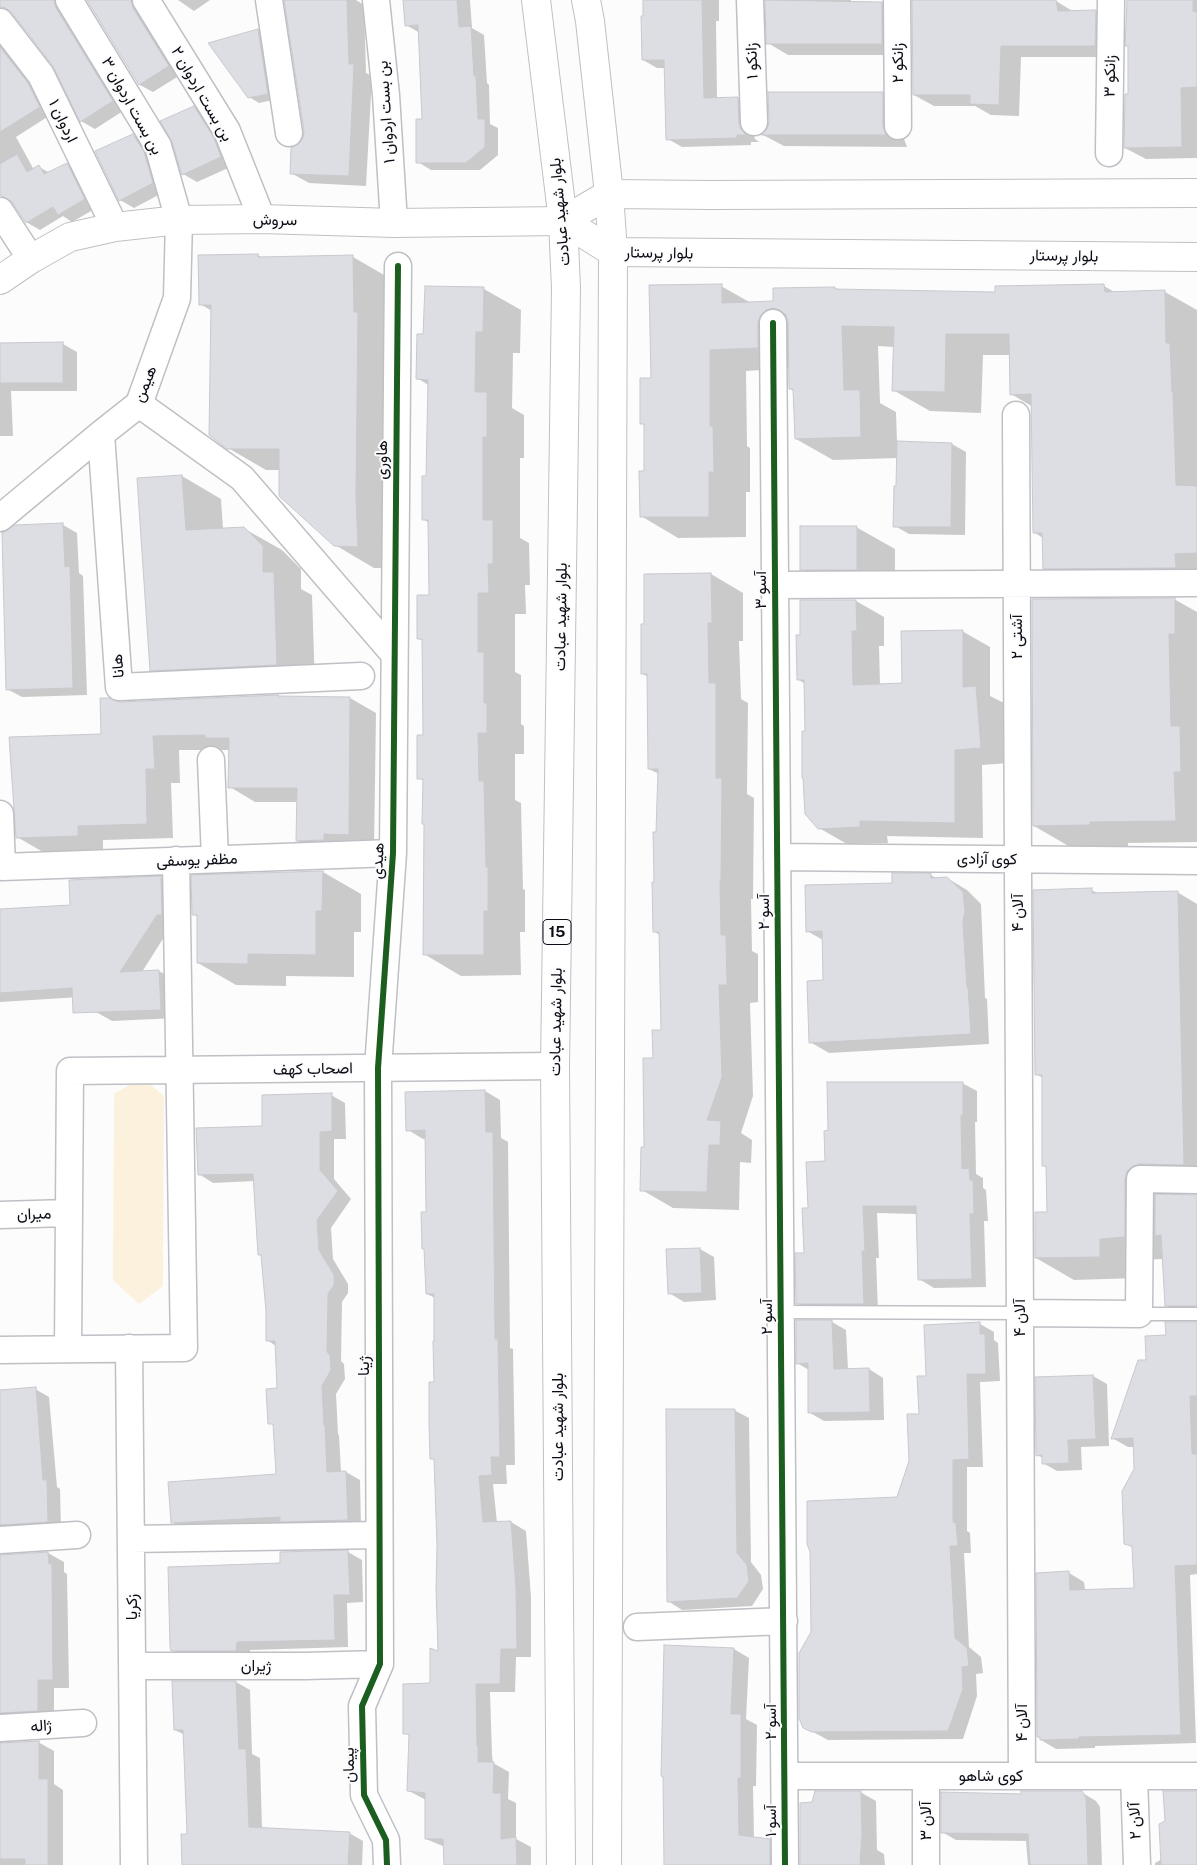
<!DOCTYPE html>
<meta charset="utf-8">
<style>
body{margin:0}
canvas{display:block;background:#fcfcfc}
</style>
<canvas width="1197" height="1865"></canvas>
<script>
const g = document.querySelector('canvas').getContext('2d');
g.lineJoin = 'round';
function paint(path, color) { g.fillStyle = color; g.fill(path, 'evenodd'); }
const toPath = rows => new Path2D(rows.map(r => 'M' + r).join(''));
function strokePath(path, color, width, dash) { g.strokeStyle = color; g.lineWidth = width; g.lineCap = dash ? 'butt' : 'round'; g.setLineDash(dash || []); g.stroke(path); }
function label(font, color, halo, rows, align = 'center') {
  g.font = font + ' "Public Sans",Vazirmatn,sans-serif'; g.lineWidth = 4; g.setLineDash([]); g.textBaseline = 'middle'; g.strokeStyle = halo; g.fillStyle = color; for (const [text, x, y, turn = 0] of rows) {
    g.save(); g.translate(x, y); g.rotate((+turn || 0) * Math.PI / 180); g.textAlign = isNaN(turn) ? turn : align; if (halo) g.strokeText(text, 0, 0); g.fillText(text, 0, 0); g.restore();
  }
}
paint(toPath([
 [142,1078,164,1096,163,1286,139,1304,113,1280,114,1094]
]), '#fbf1dc');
paint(toPath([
 [0,0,69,0,126,109,95,129,81,121,54,65,13,12,3,7],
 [88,0,146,0,182,74,153,92,140,85],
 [178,0,210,0,194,11],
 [285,0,356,0,364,5,366,73,372,76,366,186,309,183,291,173,300,145,304,138,305,131],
 [404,0,470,0,472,28,484,35,487,83,489,85,490,124,498,128,498,155,480,170,431,170,418,162,423,120,420,33,406,25],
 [644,0,719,0,719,21,716,21,717,99,738,98,752,106,753,132,755,139,759,142,751,142,751,145,682,147,668,139,666,68,657,68,643,60],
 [766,0,851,0,851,3,882,3,902,15,902,55,788,55,768,43],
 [913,0,1056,1,1074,12,1096,11,1116,23,1115,57,1021,57,1019,116,991,115,975,106,934,106,914,95],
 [1127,0,1197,0,1197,158,1146,159,1125,148,1130,95,1129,47,1127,46],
 [258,30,268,36,277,99,259,103,249,97],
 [0,40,52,114,16,137,34,170,39,167,50,173,67,165,81,173,98,207,72,222,63,216,40,230,26,222,14,202,0,192],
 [882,93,904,106,904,139,907,147,784,146,763,135],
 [194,107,208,115,235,165,197,182,183,174],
 [133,135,147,143,166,191,134,208,120,200],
 [258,255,263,258,353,257,391,279,396,568,374,568,335,545,280,470,266,470,228,448,212,311,200,304,200,256],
 [721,286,751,303,775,302,835,288,839,290,996,293,1104,286,1116,293,1165,292,1197,310,1197,589,1081,589,1044,568,1043,538,1035,533,1033,407,1011,394,1010,355,983,355,981,413,930,411,893,390,894,347,878,346,880,403,896,412,897,443,952,444,966,452,965,535,909,534,895,526,898,458,833,460,796,439,794,391,790,389,790,368,746,371,747,446,750,448,750,492,746,492,746,537,678,538,641,516,645,472,645,425,642,423,652,379],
 [484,289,521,310,520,353,513,353,512,408,524,415,524,458,520,458,520,538,529,543,530,585,525,585,526,614,515,614,515,672,521,675,521,724,524,726,524,754,515,754,515,800,521,803,523,889,525,890,525,932,520,932,521,975,461,976,424,954,426,825,424,781,419,778,424,736,424,642,418,638,430,597,429,523,423,519,427,478,430,386,417,378,425,335],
 [0,344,63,344,77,352,77,391,11,391,13,436,0,436],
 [182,476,221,499,223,529,243,528,282,550,301,569,301,589,312,595,315,686,189,692,151,670,139,479],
 [63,525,77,533,79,573,83,576,87,695,22,697,7,689],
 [856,527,895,549,895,591,840,591,802,569],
 [711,574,743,593,743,641,739,641,741,699,748,703,747,794,754,798,753,899,751,899,752,951,758,954,758,1002,750,1003,753,1096,741,1133,752,1140,751,1163,740,1162,739,1210,673,1208,642,1190,654,1059,662,1031,660,935,655,932,659,774,649,769,648,677,643,674,646,625,645,576],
 [1174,599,1197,612,1197,842,1128,843,1128,846,1072,848,1034,826],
 [801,601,856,601,884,617,884,646,879,646,880,685,904,684,962,631,990,647,990,696,1004,703,1009,763,982,765,983,838,887,836,888,843,847,844,819,828,806,733,805,684,798,679,801,636],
 [350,698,376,713,374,849,323,856,297,841,298,802,255,802,230,787,230,750,179,750,180,783,171,783,173,838,103,840,103,850,43,852,17,837,110,764,119,703],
 [323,872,361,894,361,932,354,932,354,977,286,976,286,986,236,985,198,963,198,917,193,914],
 [931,875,937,879,947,878,967,890,981,904,985,998,987,999,989,1044,829,1053,810,1042,824,981,823,940,807,931],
 [161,878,177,887,173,923,142,972,159,971,175,980,177,1018,112,1021,96,1012,80,997,0,1002,0,910,72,906],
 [1091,890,1100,894,1177,892,1197,904,1197,1186,1171,1188,1164,1196,1197,1196,1197,1314,1182,1314,1166,1305,1163,1259,1137,1260,1138,1278,1074,1280,1036,1258,1048,1213,1047,1168,1043,1165,1043,1078,1036,1074],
 [962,1083,977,1091,977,1122,975,1122,976,1174,983,1178,983,1188,986,1190,988,1221,984,1221,986,1287,934,1288,919,1279,917,1214,877,1213,879,1258,876,1258,878,1312,811,1311,797,1303,805,1254,809,1209,827,1162],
 [485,1091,500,1100,501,1138,508,1142,510,1348,513,1349,515,1465,506,1465,507,1484,493,1484,497,1523,511,1522,526,1531,531,1597,531,1657,516,1657,515,1692,490,1692,492,1755,493,1763,509,1772,508,1799,516,1803,516,1839,531,1847,531,1865,445,1865,445,1847,426,1839,426,1800,409,1791,410,1736,405,1733,431,1684,439,1653,436,1461,431,1458,436,1384,435,1298,427,1294,425,1250,423,1248,427,1213,426,1139,423,1139,408,1130],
 [331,1095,345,1103,346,1139,334,1139,334,1179,351,1199,331,1228,333,1259,348,1284,348,1293,342,1302,341,1361,344,1364,345,1379,336,1394,338,1434,339,1435,341,1472,346,1472,360,1480,361,1528,186,1531,172,1522,277,1476,275,1426,270,1423,278,1390,276,1346,267,1340,267,1311,255,1181,213,1183,199,1174,263,1127],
 [700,1249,714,1257,716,1300,684,1302,669,1293,668,1250],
 [832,1322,846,1330,848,1370,869,1369,883,1378,884,1420,824,1421,810,1413,809,1370,797,1363],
 [1197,1323,1197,1574,1190,1575,1196,1743,1095,1746,1095,1748,1056,1749,1041,1740,1038,1736,1069,1573,1084,1582,1085,1590,1135,1589,1133,1548,1125,1543,1135,1470,1134,1447,1128,1447,1112,1438,1167,1337],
 [980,1324,994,1332,994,1340,998,1343,1000,1381,980,1382,983,1467,967,1467,967,1531,970,1533,971,1553,964,1553,969,1647,981,1657,983,1673,976,1674,977,1696,963,1739,828,1740,804,1727,898,1498,910,1462,928,1377],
 [1093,1376,1107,1384,1109,1446,1081,1447,1082,1470,1057,1471,1043,1463,1043,1458,1037,1455],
 [35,1389,49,1397,57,1487,60,1489,61,1529,0,1538,0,1391],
 [734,1410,749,1418,751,1562,761,1575,763,1589,752,1606,682,1610,668,1601],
 [348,1552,362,1560,363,1602,347,1603,348,1647,250,1650,250,1653,186,1658,172,1650,281,1565,281,1553],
 [48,1553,64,1562,64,1572,67,1574,69,1688,54,1688,54,1719,0,1738,2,1744,38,1742,54,1751,54,1784,63,1790,63,1865,0,1865,0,1556],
 [734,1649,749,1658,746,1719,757,1725,756,1786,753,1786,754,1838,769,1840,785,1849,785,1865,665,1865],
 [174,1682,236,1682,250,1690,252,1754,260,1758,262,1829,349,1833,363,1841,362,1865,183,1865,188,1836,185,1735,175,1730],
 [860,1792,876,1801,877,1850,884,1854,885,1865,801,1865,813,1803],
 [1081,1792,1096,1801,1100,1807,1102,1865,1028,1865,1026,1841,956,1840,942,1832,1022,1795],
 [1197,1792,1197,1865,1155,1865,1155,1863,1162,1859,1166,1821]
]), '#0003');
const building = toPath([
 [0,0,54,0,56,8,113,101,80,122,53,66,12,13,6,8,0,7,0,0],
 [87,0,131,0,133,8,169,66,139,85,87,0],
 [284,0,347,0,349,64,354,64,349,176,290,174,291,148,299,144,303,138,304,131,284,0],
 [403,0,457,0,459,27,471,26,474,76,476,76,478,119,485,119,485,147,466,163,416,163,416,119,422,119,418,25,405,26,403,0],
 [643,0,702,0,704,98,738,97,739,123,741,129,746,135,737,135,737,138,666,140,664,60,642,60,641,16,643,16,643,0],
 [765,0,882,2,882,44,766,44,765,0],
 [912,0,1056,0,1058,11,1096,10,1095,46,1001,46,999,105,970,104,970,95,913,95,912,0],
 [1127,0,1193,0,1193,11,1197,12,1197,87,1181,88,1182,147,1124,148,1125,94,1128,94,1128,46,1125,46,1127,0],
 [258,29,268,94,248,98,208,43,258,29],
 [0,47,28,83,40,107,0,132,0,47],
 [768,92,883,92,883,126,886,135,761,135,767,129,769,122,768,92],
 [194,106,214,138,221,157,182,175,172,142,160,121,194,106],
 [133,134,144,152,153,183,119,201,95,151,133,134],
 [17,154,27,172,39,165,44,174,67,163,85,199,58,215,53,207,26,223,12,202,0,195,0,164,17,154],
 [258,254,258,257,353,255,354,312,358,312,356,496,358,547,334,546,279,496,279,449,227,449,209,435,211,305,199,305,198,255,258,254],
 [722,284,722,303,773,301,773,288,835,287,835,289,995,292,995,286,1104,284,1105,292,1165,290,1166,343,1170,343,1172,392,1173,392,1176,485,1197,486,1197,553,1175,554,1176,567,1174,568,1043,569,1042,533,1033,533,1031,394,1010,395,1009,334,946,334,945,392,892,391,894,327,842,326,844,390,860,390,861,437,795,439,793,389,789,389,788,322,786,315,780,310,773,308,766,310,760,316,758,323,758,348,710,350,710,426,713,426,714,472,709,472,709,517,640,517,639,471,644,471,644,424,640,424,640,378,651,378,649,285,722,284],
 [425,286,484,287,483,332,476,332,475,392,487,392,487,437,483,437,483,520,493,520,493,564,488,564,489,593,478,593,478,652,484,652,484,703,487,703,487,733,478,733,479,781,484,781,486,867,488,867,488,911,484,911,484,955,423,955,424,824,422,824,423,779,417,779,417,735,423,735,422,639,417,639,417,595,429,595,428,520,422,520,422,476,426,476,428,380,416,379,417,334,423,334,425,286],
 [63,342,63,383,0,383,0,343,63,342],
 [897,441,952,443,951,527,893,527,894,486,896,486,897,441],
 [182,475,186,530,244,527,263,546,263,572,274,572,277,665,150,671,137,478,182,475],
 [63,523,65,567,70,566,73,688,6,690,2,533,15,525,63,523],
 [800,526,857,526,857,570,800,570,800,526],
 [711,573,712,623,708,623,709,683,716,683,716,778,722,778,721,881,720,881,721,935,726,935,727,985,719,985,722,1077,707,1120,721,1121,720,1145,709,1145,707,1192,640,1191,641,1147,644,1147,643,1058,653,1058,652,1030,661,1030,659,932,653,932,652,882,654,882,653,832,656,832,658,769,648,769,647,674,641,674,641,624,644,624,644,574,711,573],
 [1175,598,1175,634,1169,634,1171,726,1180,726,1181,772,1174,772,1176,821,1090,822,1090,825,1033,826,1032,599,1175,598],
 [800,600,856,600,857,631,852,631,853,685,902,683,901,631,963,630,963,687,976,686,981,748,955,750,955,823,860,821,860,827,818,829,805,814,803,778,802,778,802,731,805,731,804,680,797,680,796,635,800,635,800,600],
 [278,695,278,696,350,697,349,835,324,834,324,840,296,841,297,788,228,788,229,738,205,738,205,735,153,736,155,769,146,769,147,824,78,826,78,836,16,838,9,737,101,734,100,698,109,698,120,702,278,695],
 [323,871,322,911,316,911,316,955,248,954,248,964,197,963,197,915,192,915,191,875,323,871],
 [892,873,931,873,931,878,947,877,963,892,965,911,963,921,967,987,968,987,971,1034,809,1043,807,981,823,980,822,931,806,932,805,885,892,883,892,873],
 [161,876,162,915,157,915,120,972,159,970,161,1010,73,1013,72,988,0,993,0,909,70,905,69,880,161,876],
 [1092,888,1092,893,1178,891,1184,1165,1140,1164,1133,1166,1127,1171,1125,1179,1125,1237,1100,1239,1100,1257,1035,1258,1035,1212,1047,1212,1046,1166,1042,1166,1042,1075,1035,1075,1033,890,1092,888],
 [827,1082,963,1082,963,1115,961,1115,962,1169,969,1168,970,1180,973,1180,974,1214,970,1214,972,1279,918,1280,916,1206,863,1206,865,1251,862,1251,864,1304,796,1304,795,1253,804,1253,802,1208,808,1208,806,1162,825,1161,824,1131,828,1130,827,1082],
 [485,1090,486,1132,493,1132,495,1339,498,1339,500,1457,491,1457,492,1475,479,1476,483,1522,511,1521,516,1588,517,1649,501,1649,500,1684,476,1684,477,1746,478,1746,478,1762,494,1762,493,1793,501,1793,501,1839,516,1837,517,1865,444,1865,443,1839,425,1839,425,1793,407,1791,409,1734,403,1734,403,1684,430,1683,430,1648,438,1651,436,1589,437,1545,434,1459,430,1459,429,1422,429,1382,434,1382,433,1341,434,1341,434,1294,426,1294,424,1249,422,1249,421,1212,426,1212,425,1130,406,1131,405,1092,485,1090],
 [332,1093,332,1131,320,1132,320,1170,338,1191,317,1220,319,1250,334,1275,334,1285,328,1294,327,1352,330,1355,331,1370,322,1386,324,1425,325,1425,327,1472,346,1471,348,1520,280,1522,280,1517,171,1523,168,1482,276,1474,273,1424,268,1424,266,1389,277,1388,275,1341,266,1341,266,1311,261,1255,258,1255,253,1174,198,1175,196,1128,262,1126,262,1095,332,1093],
 [1155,1194,1197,1195,1197,1306,1165,1306,1161,1235,1155,1236,1155,1194],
 [700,1248,702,1293,668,1294,666,1249,700,1248],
 [796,1320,832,1320,834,1369,869,1368,870,1412,808,1413,808,1363,796,1364,796,1320],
 [980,1322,980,1334,985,1334,986,1374,967,1374,969,1459,953,1460,953,1522,956,1523,958,1546,950,1546,955,1638,967,1648,969,1666,962,1667,963,1689,948,1731,812,1732,803,1728,799,1718,799,1653,811,1632,810,1552,807,1544,807,1501,897,1497,909,1461,907,1414,919,1414,917,1376,926,1376,924,1325,980,1322],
 [1165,1322,1197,1322,1197,1396,1190,1396,1192,1454,1197,1454,1197,1565,1175,1566,1181,1735,1079,1737,1079,1739,1040,1740,1040,1737,1037,1737,1036,1573,1069,1571,1070,1590,1134,1588,1132,1546,1124,1544,1122,1491,1134,1469,1133,1438,1111,1439,1138,1360,1146,1360,1145,1336,1166,1335,1165,1322],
 [1093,1375,1096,1439,1068,1440,1069,1463,1042,1464,1042,1455,1036,1456,1035,1377,1093,1375],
 [36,1387,43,1480,47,1480,48,1522,0,1525,0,1390,36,1387],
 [666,1409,735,1409,737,1553,747,1565,749,1581,737,1598,667,1602,666,1409],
 [348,1550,350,1595,334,1595,335,1640,237,1642,236,1651,171,1651,170,1647,168,1567,280,1563,280,1552,348,1550],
 [48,1552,49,1564,52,1564,53,1680,38,1680,38,1711,0,1713,0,1555,48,1552],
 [664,1645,734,1648,731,1714,741,1714,741,1778,738,1778,739,1835,770,1839,770,1865,664,1865,663,1777,661,1776,664,1645],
 [172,1681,236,1681,239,1749,246,1749,249,1827,350,1832,348,1865,182,1865,181,1834,187,1834,183,1730,174,1730,172,1681],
 [39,1741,39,1779,48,1779,48,1865,25,1865,25,1859,0,1859,0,1743,39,1741],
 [815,1791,861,1791,862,1834,860,1865,800,1865,800,1803,812,1802,815,1791],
 [1021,1791,1082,1791,1086,1798,1088,1865,1030,1865,1028,1834,941,1833,941,1792,1021,1794,1021,1791],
 [1163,1791,1197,1791,1197,1865,1161,1865,1159,1824,1165,1821,1163,1791]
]);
paint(building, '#dddee3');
strokePath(building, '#c8c9ce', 1);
const service = toPath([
 [781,1312,1020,1313],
 [1139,1314,1197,1314]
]);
const minor = toPath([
 [146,0,227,131,262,219],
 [269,0,289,133],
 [376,0,386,95,394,223],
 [750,0,754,122],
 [897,0,898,126],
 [0,22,41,75,115,227],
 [1109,153,1111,0],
 [0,211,31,259],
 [773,323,785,1865],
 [139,404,242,478,394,654],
 [1016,415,1022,1776],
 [101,434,119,687,361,676],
 [0,518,101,434,139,404,177,298,179,220,158,146,69,0],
 [775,585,1197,583],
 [211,760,215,859],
 [0,814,2,867,393,853],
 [777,857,1197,861],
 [0,1215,68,1213],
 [1020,1313,1139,1314,1140,1179,1197,1180],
 [129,1348,134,1865],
 [68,1349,70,1071,555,1066],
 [0,1350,184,1348,176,860],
 [131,1539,379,1535],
 [0,1540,77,1535],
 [637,1627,784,1621],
 [132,1666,305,1666,380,1664],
 [0,1728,83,1723],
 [785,1776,1197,1776],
 [1134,1776,1137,1865],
 [387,1865,386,1840,364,1795,362,1706,380,1664,378,1068,393,853,398,266],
 [926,1865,926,1776]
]);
const tertiary = toPath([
 [0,280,31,259,70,237,115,227,179,220,262,219,394,223,563,221]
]);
const secondary = toPath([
 [1197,193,712,195,609,194,563,221,613,252,1197,257]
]);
const primary = toPath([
 [536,0,563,221,566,288,555,1066,561,1865],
 [586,0,590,21,609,194,613,252,607,1865]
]);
strokePath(service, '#bfc0c5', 15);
strokePath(minor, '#bfc0c5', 29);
strokePath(tertiary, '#bfc0c5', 30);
strokePath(secondary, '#bfc0c5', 30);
strokePath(primary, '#bfc0c5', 30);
strokePath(service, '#fff', 12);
strokePath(minor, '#fff', 26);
strokePath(tertiary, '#fff', 28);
strokePath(secondary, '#fff', 28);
strokePath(primary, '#fff', 28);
strokePath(toPath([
 [773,323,785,1865],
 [387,1865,386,1840,364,1795,362,1706,380,1664,378,1068,393,853,398,266]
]), '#1b5e20', 6);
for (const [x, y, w] of [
 [557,932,28]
]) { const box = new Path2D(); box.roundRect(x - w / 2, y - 12.5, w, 25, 4); g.fillStyle = '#fcfcfc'; g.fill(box); strokePath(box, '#0b0d16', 1); }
label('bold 15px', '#0b0d16', null, [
 ["15",557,932]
]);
label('16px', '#0b0d16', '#fcfcfc', [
 ["زانکو ۱",752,61,-92],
 ["زانکو ۲",898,63,-90],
 ["زانکو ۳",1110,76,-89],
 ["بن بست اردوان ۲",202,94,60],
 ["بن بست اردوان ۳",132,106,61],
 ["بن بست اردوان ۱",386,112,-94],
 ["اردوان ۱",63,121,64],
 ["بلوار شهید عبادت",560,212,-95],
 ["سروش",275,220,1],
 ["بلوار پرستار",659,253,1],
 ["بلوار پرستار",1064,256,1],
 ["هیمن",145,384,-67],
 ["هاوری",382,460,-89],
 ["آسو ۳",761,590,-90],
 ["بلوار شهید عبادت",561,617,-89],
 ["آشتی ۲",1017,637,-90],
 ["هانا",118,666,-94],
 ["کوی آزادی",987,859,1],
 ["مظفر یوسفی",197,860,-2],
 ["هیدی",378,861,-87],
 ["آسو ۲",764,912,-90],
 ["آلان ۴",1018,913,-90],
 ["بلوار شهید عبادت",556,1022,-89],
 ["اصحاب کهف",313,1069,-1],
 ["میران",34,1214,-2],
 ["آسو ۲",767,1317,-90],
 ["آلان ۴",1020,1318,-90],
 ["ژینا",364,1366,-90],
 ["بلوار شهید عبادت",558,1427,-90],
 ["زکریا",132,1607,-90],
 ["ژیران",256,1666],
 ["آسو ۲",771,1722,-90],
 ["آلان ۴",1022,1723,-90],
 ["ژاله",41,1726,-4],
 ["پیمان",349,1765,-91],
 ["کوی شاهو",991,1776],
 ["آسو ۱",771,1821,-90],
 ["آلان ۳",926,1821,-90],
 ["آلان ۲",1135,1821,-92]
]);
</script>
